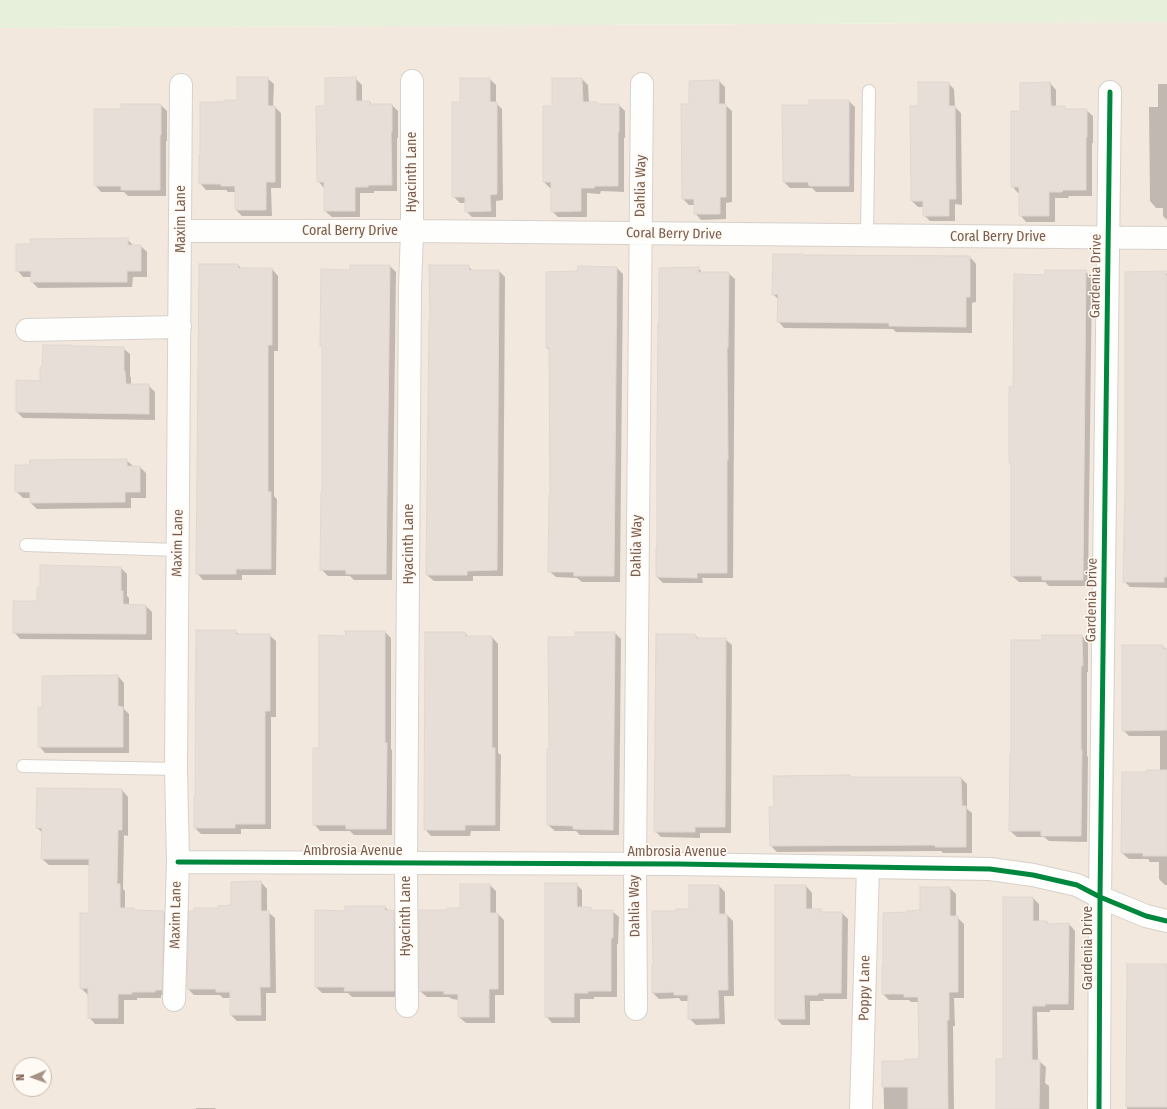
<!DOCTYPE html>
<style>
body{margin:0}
#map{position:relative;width:1167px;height:1109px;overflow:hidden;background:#f9f5f0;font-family:"Fira Sans Condensed",sans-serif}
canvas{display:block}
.north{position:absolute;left:12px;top:1057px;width:40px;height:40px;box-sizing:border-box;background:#fffaf3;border:1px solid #cabbb1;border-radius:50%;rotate:268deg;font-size:11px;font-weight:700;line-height:16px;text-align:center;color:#7a5c4d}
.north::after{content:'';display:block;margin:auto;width:14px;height:18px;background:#a69286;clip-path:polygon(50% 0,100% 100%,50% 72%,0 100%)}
</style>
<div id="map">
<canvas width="1167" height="1109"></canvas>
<div class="north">N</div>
</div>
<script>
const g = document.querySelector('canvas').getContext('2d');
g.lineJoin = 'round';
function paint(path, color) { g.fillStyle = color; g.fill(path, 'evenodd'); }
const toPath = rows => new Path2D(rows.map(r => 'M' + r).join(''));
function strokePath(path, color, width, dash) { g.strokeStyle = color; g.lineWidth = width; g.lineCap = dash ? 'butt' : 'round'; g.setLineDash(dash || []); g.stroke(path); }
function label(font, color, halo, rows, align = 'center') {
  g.font = font + ' "Fira Sans Condensed",sans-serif'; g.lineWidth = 3; g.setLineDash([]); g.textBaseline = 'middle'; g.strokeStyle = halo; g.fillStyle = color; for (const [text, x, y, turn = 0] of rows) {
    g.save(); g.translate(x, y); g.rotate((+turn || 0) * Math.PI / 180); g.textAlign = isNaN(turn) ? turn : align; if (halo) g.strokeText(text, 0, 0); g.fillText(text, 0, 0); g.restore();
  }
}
paint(toPath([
 [1167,22,1167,1109,0,1109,0,28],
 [20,1065,44,1065,44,1089,20,1089]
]), '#f2e8de');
paint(toPath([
 [0,0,1167,0,1167,22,0,28]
]), '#e7f0db');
paint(toPath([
 [267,78,274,84,273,107,275,107,281,113,281,188,271,188,272,216,242,216,236,210,236,192,228,192,226,190,206,190,200,183,238,101],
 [355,78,362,85,362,102,370,102,372,105,392,105,398,111,398,138,397,138,397,191,374,191,374,193,360,193,360,217,332,217,325,211,325,188,324,188,318,181,326,107],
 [490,79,496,85,496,103,502,109,503,200,496,201,496,217,472,217,466,211,466,203,460,203,453,196,461,103],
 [553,79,582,79,588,85,589,103,596,103,599,105,619,105,625,111,625,138,624,138,624,192,601,191,600,194,587,193,587,217,558,217,552,211,552,188,550,188,544,182,544,107,553,107],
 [719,81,725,87,725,105,732,111,732,202,726,203,726,219,701,220,695,213,695,205,689,205,683,199,690,104,690,82],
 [948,83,954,89,955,107,961,113,962,205,955,204,955,221,930,221,924,215,924,207,918,207,912,201,919,107],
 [1050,83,1056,90,1056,107,1064,107,1067,110,1086,110,1093,116,1093,143,1092,143,1092,196,1069,196,1068,198,1055,198,1055,222,1026,222,1020,215,1020,193,1018,193,1012,186,1021,112],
 [1158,84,1167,84,1167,220,1163,216,1163,208,1156,208,1150,201,1149,107,1158,107],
 [849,101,855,107,854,192,816,192,812,188,790,188,784,182,810,106],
 [161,105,167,111,167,141,166,141,166,196,128,196,124,192,101,192,95,185,122,110],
 [127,239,133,245,141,246,147,252,147,277,133,277,132,287,38,288,32,282,32,277,23,277,17,270,32,245],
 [805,256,970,257,976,264,976,302,972,303,972,333,896,332,893,329,784,328,778,321,778,299,773,294],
 [238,265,242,269,272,269,278,276,278,351,274,351,274,496,277,499,276,575,242,575,242,580,203,580,197,573],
 [390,266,396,272,392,580,354,580,350,576,328,576,321,569,323,494,323,348,321,346,351,271],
 [468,266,473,271,499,271,505,277,503,576,473,576,473,581,434,581,427,575],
 [617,268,623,274,620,582,582,582,577,578,556,577,549,571,551,496,550,351,547,348,578,272],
 [698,268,703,273,728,273,735,279,733,578,702,578,703,583,663,583,657,577],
 [1085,271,1092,278,1088,586,1049,586,1045,582,1019,582,1012,576,1012,465,1010,463,1014,388,1046,276],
 [1165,272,1167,274,1167,588,1130,587,1124,581],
 [44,346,71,346,72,347,123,348,130,354,130,376,131,378,131,385,148,385,155,392,155,420,23,418,17,412,41,382],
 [126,460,133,466,140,467,146,473,146,498,131,498,131,508,37,509,31,503,31,498,23,498,16,491],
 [121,568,127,574,127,596,129,598,129,605,146,606,152,612,152,640,20,639,14,632,38,602,41,588],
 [235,631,240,635,269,635,276,641,276,717,271,717,271,829,241,829,241,834,201,834,195,828],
 [385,632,391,638,391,749,392,750,392,835,354,835,350,831,320,831,314,824,320,749,347,637],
 [465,633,469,637,492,637,498,644,498,753,501,755,500,831,471,831,470,836,431,836,425,829],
 [615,633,621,639,619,835,580,835,576,831,555,831,548,825,550,750],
 [695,635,699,639,725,639,732,645,731,833,700,833,700,838,661,837,655,831],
 [1082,636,1088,642,1088,672,1087,672,1087,756,1088,757,1087,842,1049,841,1044,837,1017,837,1010,831,1043,641],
 [1162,646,1167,650,1167,885,1165,885,1159,879,1159,862,1150,862,1148,859,1129,859,1122,853,1147,773,1160,771,1160,736,1129,736,1123,730],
 [118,676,124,683,124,709,129,714,129,753,45,753,39,746,43,708],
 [849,776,851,778,961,778,967,784,967,809,972,813,972,853,943,853,941,851,777,852,771,846,775,808],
 [122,790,128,797,128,836,124,835,123,889,125,891,125,909,134,909,136,911,164,912,170,918,168,995,161,995,161,998,137,998,137,1000,124,1000,124,1024,95,1024,89,1017,89,994,88,995,81,988,90,914,90,865,49,865,42,859,43,833,37,828],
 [261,882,267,889,267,912,268,912,275,918,276,993,266,993,266,1021,237,1021,231,1015,231,998,223,998,220,995,194,995,188,989,190,912,232,906],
 [576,884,582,890,582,908,590,908,593,911,612,911,619,917,618,944,617,944,617,997,594,997,594,999,580,999,580,1023,552,1023,546,1016],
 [490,885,496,891,496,914,498,914,504,920,504,995,495,995,495,1023,466,1023,459,1017,459,1000,452,999,449,997,427,997,420,991,448,911,461,909],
 [719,886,725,892,725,915,727,915,733,921,734,996,724,996,725,1024,696,1025,689,1018,689,1001,681,1001,679,998,659,999,653,993,654,966,677,912,690,910],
 [806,886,812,893,812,910,820,910,823,913,842,913,848,919,847,999,823,999,824,1001,810,1001,810,1025,782,1025,776,1018],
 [950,888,956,894,956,917,957,917,964,924,964,998,954,998,955,1026,953,1026,954,1109,884,1109,883,1062,907,1062,920,1060,919,1002,911,1002,909,1000,889,1000,883,994,921,911],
 [1033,898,1039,904,1039,922,1047,922,1049,925,1069,924,1075,931,1074,1010,1050,1010,1050,1012,1037,1012,1038,1061,1039,1061,1046,1067,1045,1083,1049,1086,1049,1109,997,1109,1004,1060],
 [385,907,389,911,393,911,400,917,400,997,352,997,348,993,322,993,316,987,346,912],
 [1167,965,1167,1109,1127,1109,1128,1020],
 [196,1108,215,1108,216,1109,196,1109]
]), '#0003');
const building = toPath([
 [237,77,268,77,268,106,275,106,275,182,266,182,266,210,235,210,235,186,221,186,221,184,199,184,199,155,200,155,200,102,224,102,224,100,237,100,237,77],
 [356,77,356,101,370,101,370,104,392,104,392,132,391,132,392,185,368,185,368,187,355,187,355,211,324,211,324,182,317,182,316,106,325,106,325,78,356,77],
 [460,78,490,78,490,102,497,102,497,194,490,195,491,211,465,212,465,197,452,197,452,102,460,102,460,78],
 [552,78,582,78,583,102,597,102,597,104,619,104,619,132,618,132,618,186,595,186,594,188,581,188,581,211,551,212,551,182,543,182,543,106,552,106,552,78],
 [719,80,719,104,726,104,726,197,720,197,720,214,694,214,694,199,682,199,681,104,689,104,689,81,719,80],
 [918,82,949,82,949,106,955,106,956,199,949,199,949,216,923,216,923,201,911,201,910,106,918,106,918,82],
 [1050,82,1051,106,1065,106,1065,109,1087,109,1087,137,1086,137,1086,190,1063,190,1062,192,1049,192,1049,216,1019,216,1019,187,1011,187,1011,111,1020,111,1020,83,1050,82],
 [809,100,849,100,849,186,809,186,808,182,783,182,782,105,809,105,809,100],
 [121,104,161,104,161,135,160,135,160,190,121,190,121,186,94,186,94,109,121,109,121,104],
 [128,238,128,245,141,245,141,271,127,271,127,282,31,282,31,271,16,271,16,244,31,244,30,239,128,238],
 [773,254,804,254,804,255,970,256,970,297,966,297,966,327,889,326,889,323,777,322,778,294,772,295,773,254],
 [199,264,238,264,238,268,272,268,272,345,268,345,268,492,271,492,271,569,236,569,236,574,196,574,199,264],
 [350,265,390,265,386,574,346,574,346,570,320,570,321,493,322,493,322,346,320,346,321,269,350,270,350,265],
 [429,265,469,265,469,270,499,270,497,570,467,571,467,575,426,575,429,321,430,321,429,265],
 [578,266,617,267,614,576,574,576,574,572,548,572,549,495,550,495,549,348,546,348,546,272,577,271,578,266],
 [699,267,698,272,729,272,728,348,727,348,728,460,727,460,727,573,697,573,697,578,656,577,656,547,657,547,657,435,658,323,659,323,659,268,699,267],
 [1045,270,1086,270,1083,580,1042,580,1042,576,1011,576,1011,463,1009,463,1009,387,1013,387,1014,274,1045,275,1045,270],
 [1166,271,1166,276,1167,276,1167,577,1164,577,1164,582,1123,582,1125,488,1125,272,1166,271],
 [43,345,71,345,71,346,124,347,124,371,125,371,126,384,149,384,149,414,16,412,16,380,40,381,40,367,42,367,43,345],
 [127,459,127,466,140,466,140,492,125,492,125,502,30,503,30,492,15,492,15,465,29,465,30,460,127,459],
 [40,565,121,567,121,591,123,591,123,604,146,605,146,634,13,633,13,601,37,601,37,587,40,587,40,565],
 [196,630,236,630,236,634,270,634,270,711,265,711,265,824,235,824,235,828,194,828,194,798,195,798,196,630],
 [345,631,385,631,385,743,387,743,386,829,346,829,346,825,313,825,313,748,319,748,319,635,346,636,345,631],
 [425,632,465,632,466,636,492,636,492,748,495,748,495,825,465,825,465,830,424,830,425,632],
 [575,632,615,632,613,830,573,829,573,826,547,825,547,749,549,749,548,637,575,637,575,632],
 [656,634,695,634,696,638,726,638,725,827,695,827,695,832,654,832,656,634],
 [1042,635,1082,635,1083,666,1081,666,1081,750,1082,750,1081,836,1041,836,1041,831,1009,831,1010,754,1011,754,1011,640,1042,640,1042,635],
 [1122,645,1163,645,1163,649,1167,649,1167,730,1122,731,1122,645],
 [118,675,118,706,123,707,123,747,38,747,38,707,42,707,42,676,118,675],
 [1146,770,1167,770,1167,856,1143,856,1143,853,1121,853,1122,772,1146,772,1146,770],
 [850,775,850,777,961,777,962,806,966,806,966,847,935,847,935,845,770,846,769,807,774,807,773,776,850,775],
 [37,788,122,789,122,830,118,830,117,884,120,884,120,908,134,908,134,910,164,911,162,990,155,990,155,992,131,992,132,994,118,994,118,1018,88,1018,88,988,80,989,80,913,89,913,89,859,41,859,42,828,36,828,37,788],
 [261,881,261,911,269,911,270,987,260,987,261,1015,230,1015,230,992,216,992,216,989,187,989,189,911,194,911,194,908,218,908,218,906,231,905,231,882,261,881],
 [545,883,577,883,577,907,591,907,591,910,613,910,613,938,611,938,611,991,588,991,588,993,574,993,574,1017,545,1017,545,883],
 [460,884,490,884,490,913,498,913,498,989,489,989,489,1017,458,1017,458,994,444,994,444,991,419,991,419,910,447,910,447,908,460,908,460,884],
 [689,885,719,885,719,914,727,914,728,990,718,990,719,1018,688,1019,688,995,674,995,674,992,652,993,652,965,653,965,652,911,676,911,676,909,689,909,689,885],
 [775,885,806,885,806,909,821,909,820,912,842,912,841,993,818,993,818,995,804,995,805,1019,775,1019,775,885],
 [920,887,950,887,950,916,958,916,958,992,949,992,949,1020,947,1020,948,1109,908,1109,908,1087,882,1087,882,1061,905,1061,905,1059,919,1059,918,997,904,997,904,994,882,994,882,966,883,966,883,913,907,912,907,911,920,910,920,887],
 [1003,897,1033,897,1033,921,1047,921,1047,924,1069,923,1068,1004,1045,1004,1045,1006,1032,1006,1032,1060,1040,1060,1039,1109,996,1109,996,1059,1003,1059,1003,897],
 [345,906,385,906,385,910,394,910,394,991,344,991,345,987,315,987,315,910,345,911,345,906],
 [1127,964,1167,964,1167,1107,1126,1107,1127,964]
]);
paint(building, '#e6ded7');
strokePath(building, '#e2d8d2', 1);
const service = toPath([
 [867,236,869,91],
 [26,545,178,550],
 [23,766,176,769]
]);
const minor = toPath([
 [181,231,412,231,1167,238],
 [27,330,180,327],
 [178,862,677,864,990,869,1033,875,1077,885,1100,897,1146,916,1167,921],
 [174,1000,178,862,176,769,181,85],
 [407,1006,406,863,410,289,412,231,412,81],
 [636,1009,635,864,642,84],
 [861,1109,868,867],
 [1099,1109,1100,897,1110,92]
]);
strokePath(service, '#d7d1cb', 14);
strokePath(minor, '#d7d1cb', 24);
strokePath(service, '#fefefd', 12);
strokePath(minor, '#fefefd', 22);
strokePath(toPath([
 [178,862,677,864,990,869,1033,875,1077,885,1100,897,1146,916,1167,921],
 [1099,1109,1100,897,1110,92]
]), '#00873e', 5);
label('14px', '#7a5c4d', '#fffaf3', [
 ["Hyacinth Lane",412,172,-90],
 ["Dahlia Way",641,186,-89],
 ["Maxim Lane",181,219,-90],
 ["Coral Berry Drive",350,231],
 ["Coral Berry Drive",674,234,1],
 ["Coral Berry Drive",998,237],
 ["Gardenia Drive",1096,276,-89],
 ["Maxim Lane",178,543,-89],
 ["Hyacinth Lane",409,544,-90],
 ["Dahlia Way",637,546,-89],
 ["Gardenia Drive",1092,600,-89],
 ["Ambrosia Avenue",353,851],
 ["Ambrosia Avenue",677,852],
 ["Dahlia Way",635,906,-91],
 ["Maxim Lane",176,915,-89],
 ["Hyacinth Lane",406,916,-90],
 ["Gardenia Drive",1088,948,-90],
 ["Poppy Lane",865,988,-89]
]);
</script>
